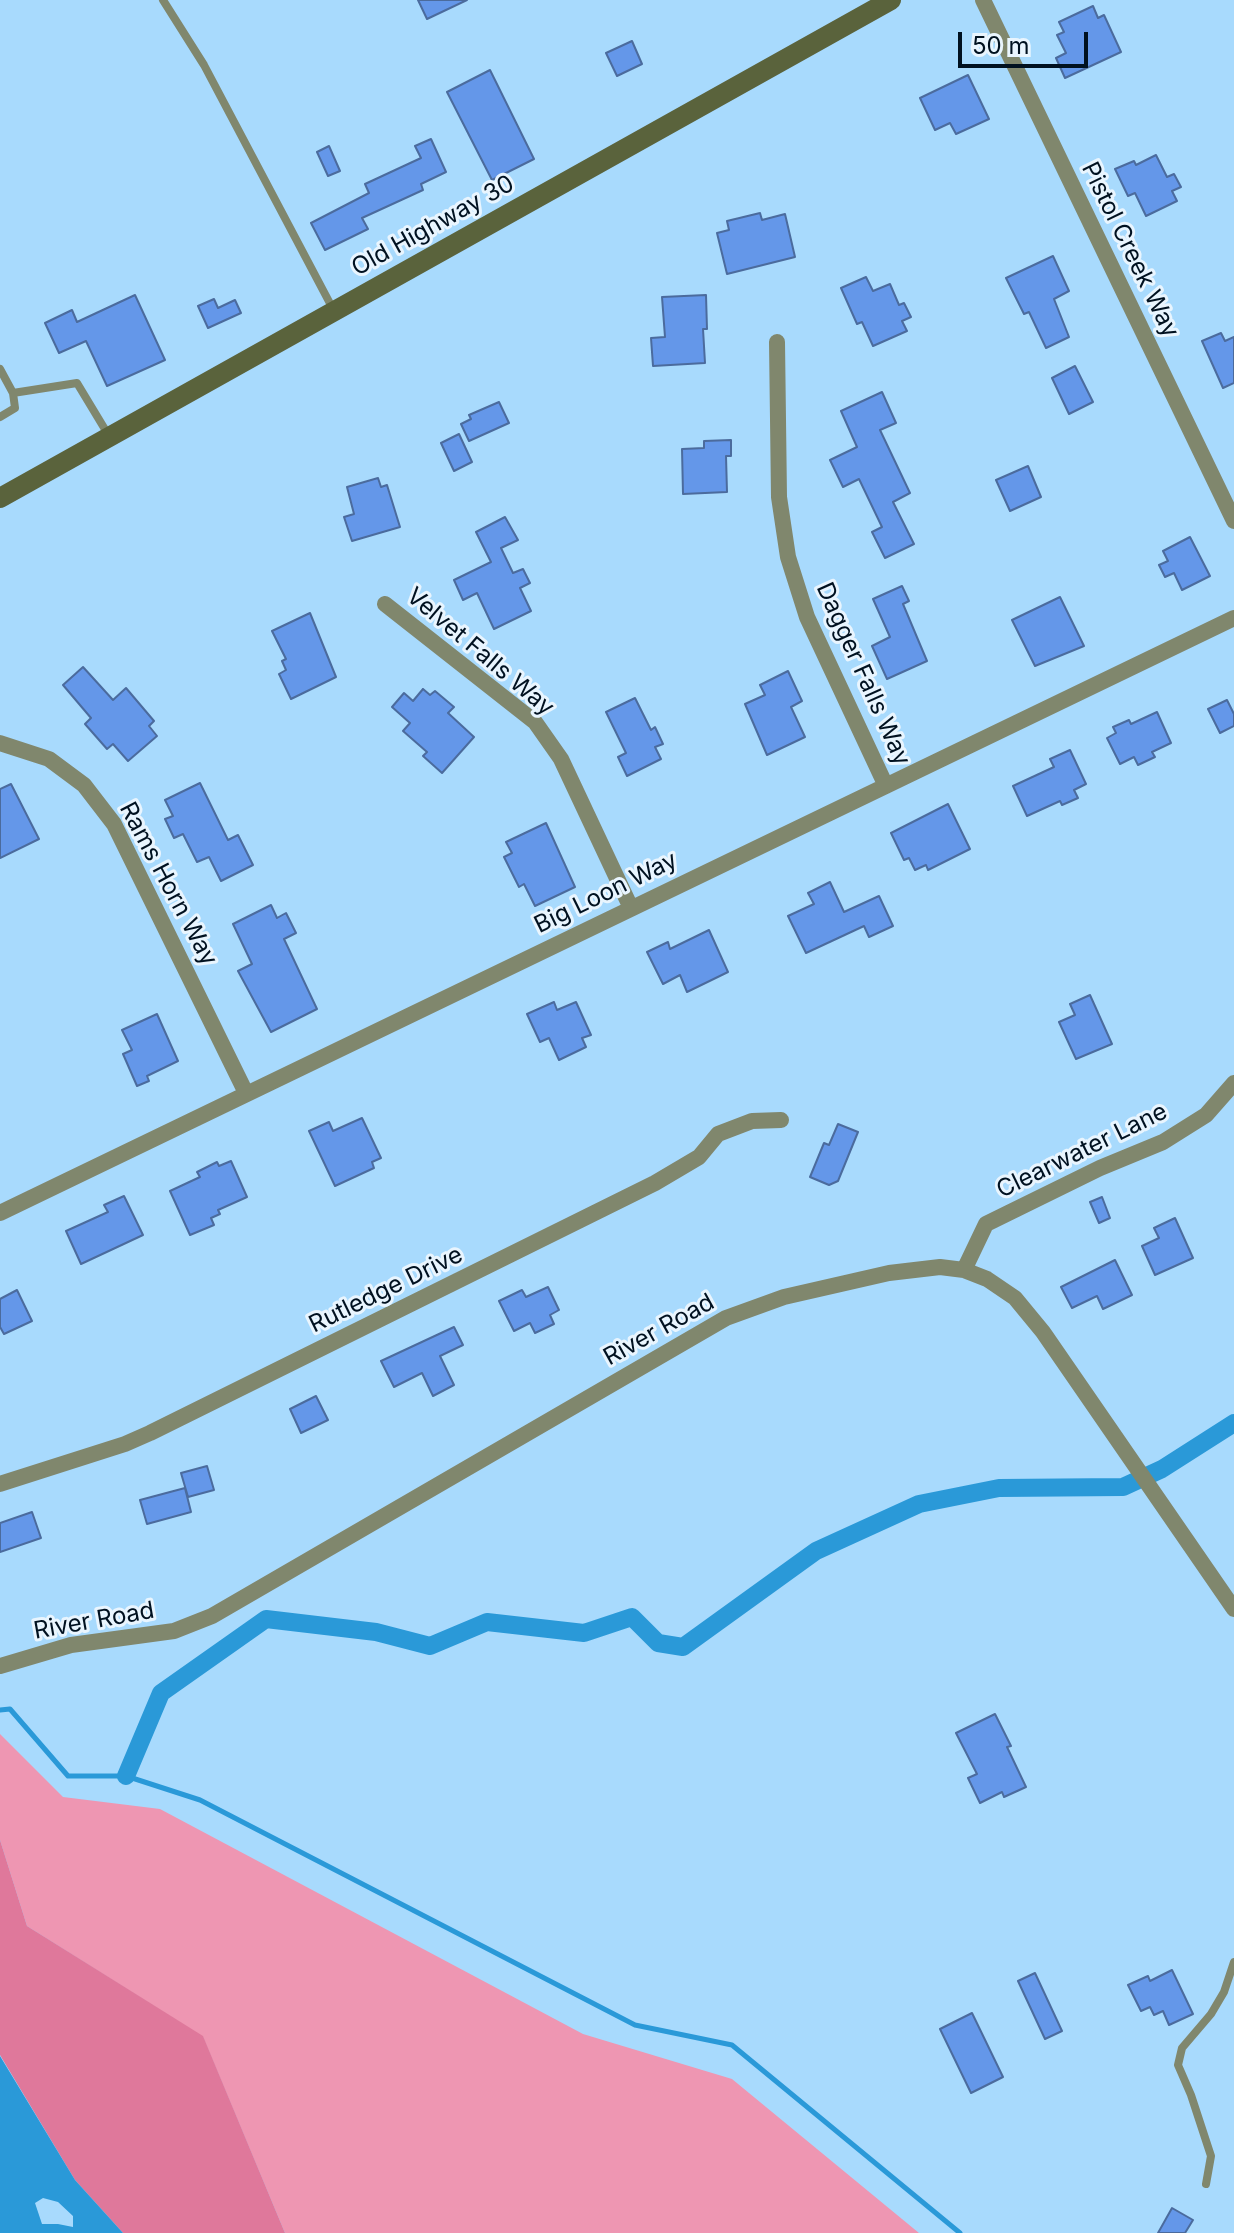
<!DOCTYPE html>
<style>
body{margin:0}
#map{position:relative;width:1234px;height:2233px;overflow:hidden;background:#a8dafd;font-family:Inter,sans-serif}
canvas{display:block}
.scale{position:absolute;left:958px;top:32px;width:130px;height:36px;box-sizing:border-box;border:4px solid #001120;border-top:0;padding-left:10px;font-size:24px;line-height:28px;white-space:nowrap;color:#001120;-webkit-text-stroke:6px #e9f5fe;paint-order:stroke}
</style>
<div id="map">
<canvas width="1234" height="2233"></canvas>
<div class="scale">50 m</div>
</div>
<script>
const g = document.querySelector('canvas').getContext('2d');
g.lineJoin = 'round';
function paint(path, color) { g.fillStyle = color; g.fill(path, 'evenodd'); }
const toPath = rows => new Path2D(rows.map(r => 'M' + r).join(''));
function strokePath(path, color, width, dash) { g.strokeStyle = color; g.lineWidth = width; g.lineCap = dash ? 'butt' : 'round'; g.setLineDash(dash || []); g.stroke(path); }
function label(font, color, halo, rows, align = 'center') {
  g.font = font + ' Inter,sans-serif'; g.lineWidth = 6; g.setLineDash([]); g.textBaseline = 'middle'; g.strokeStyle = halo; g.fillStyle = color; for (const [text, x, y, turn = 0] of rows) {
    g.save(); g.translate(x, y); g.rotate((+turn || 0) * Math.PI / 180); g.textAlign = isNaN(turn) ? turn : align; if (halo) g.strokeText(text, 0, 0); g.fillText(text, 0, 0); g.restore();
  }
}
paint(toPath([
 [0,1734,63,1797,160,1809,583,2034,732,2079,919,2233,285,2233,203,2037,27,1926,0,1840]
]), '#ee96b2');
paint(toPath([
 [0,1840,27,1926,203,2036,285,2233,123,2233,75,2180,0,2055]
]), '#df789b');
paint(toPath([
 [0,2056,75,2180,123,2233,0,2233],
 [43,2198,58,2202,73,2216,73,2227,58,2224,42,2224,35,2203]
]), '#2a99d8');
strokePath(toPath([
 [0,1710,10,1709,68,1776,126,1776,200,1800,635,2025,732,2045,960,2233]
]), '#2a99d8', 5);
strokePath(toPath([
 [126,1776,161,1693,266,1619,376,1632,430,1646,487,1622,584,1633,632,1617,658,1643,683,1647,816,1551,919,1504,999,1488,1123,1487,1162,1469,1234,1423]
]), '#2a99d8', 18);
const building = toPath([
 [418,0,467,0,427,19,418,0],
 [1093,6,1098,18,1104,15,1121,52,1065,78,1056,58,1066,53,1057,35,1064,32,1059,22,1093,6],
 [632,41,642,64,617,76,606,53,632,41],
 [490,70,534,159,492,180,447,92,490,70],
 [968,75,989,119,956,134,950,123,935,130,920,98,968,75],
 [431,139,446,172,421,184,423,190,362,218,368,229,325,250,311,223,369,193,365,184,421,158,415,146,431,139],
 [329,146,340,171,328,176,317,152,329,146],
 [1156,155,1167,177,1174,174,1181,187,1172,191,1177,201,1146,216,1135,193,1128,196,1115,169,1134,161,1136,165,1156,155],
 [760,213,762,220,785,214,795,257,727,274,717,233,729,230,727,221,760,213],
 [1053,256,1069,291,1054,299,1069,337,1046,348,1029,312,1024,314,1006,278,1053,256],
 [866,277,873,291,890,284,899,305,904,303,911,317,902,321,907,331,873,346,862,322,857,324,841,288,866,277],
 [135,295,165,360,107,386,86,341,59,353,45,323,72,310,77,322,135,295],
 [706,295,707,329,703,329,705,363,653,366,651,338,665,337,662,297,706,295],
 [214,299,218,308,235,300,241,313,208,328,198,306,214,299],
 [1221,333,1225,341,1234,337,1234,383,1223,388,1202,341,1221,333],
 [1075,366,1093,402,1069,414,1052,378,1075,366],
 [882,392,896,423,880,430,910,493,893,502,914,544,885,558,872,532,882,527,859,479,843,487,830,460,857,447,841,411,882,392],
 [499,402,509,423,469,441,461,424,471,419,469,415,499,402],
 [459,434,472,462,454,471,441,443,459,434],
 [731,440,731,456,726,456,727,492,683,494,682,449,704,448,704,441,731,440],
 [1028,466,1041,497,1010,511,996,480,1028,466],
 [378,478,381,487,387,485,400,527,352,541,344,517,354,514,347,487,378,478],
 [505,517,518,540,501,548,513,573,523,569,530,583,520,588,531,611,494,629,477,593,463,600,454,580,491,562,476,532,505,517],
 [1190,537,1210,576,1182,590,1174,573,1165,577,1159,565,1168,561,1163,551,1190,537],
 [902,586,909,601,903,604,927,661,887,679,872,646,890,637,873,599,902,586],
 [1060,597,1084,646,1035,666,1012,620,1060,597],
 [310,613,336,677,291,699,279,674,286,670,282,661,286,659,272,631,310,613],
 [83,667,113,700,126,688,154,721,149,726,157,736,128,761,113,744,107,749,85,724,91,718,63,685,83,667],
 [788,671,802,701,791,707,805,737,767,755,745,704,765,695,760,685,788,671],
 [423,689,430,695,435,691,454,707,448,713,474,737,442,773,423,756,427,752,403,731,410,723,392,707,404,693,413,701,423,689],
 [635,698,651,730,655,727,663,744,655,747,661,759,627,776,618,757,626,753,606,712,635,698],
 [1227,700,1234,714,1234,726,1220,733,1208,709,1227,700],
 [1157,712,1171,743,1152,752,1155,757,1138,765,1134,757,1120,764,1107,738,1116,733,1113,727,1129,720,1131,724,1157,712],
 [1070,750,1086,784,1074,790,1078,798,1062,805,1060,801,1027,816,1013,786,1054,767,1050,759,1070,750],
 [200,783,228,840,238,835,253,865,221,881,209,857,197,862,183,834,174,838,165,819,173,816,165,800,200,783],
 [11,784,39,839,0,858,0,789,11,784],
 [948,804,970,849,928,870,926,865,915,870,909,858,904,860,891,833,948,804],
 [546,823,575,887,535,906,524,884,519,887,504,857,512,853,506,842,546,823],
 [830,882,844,912,879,896,893,926,869,937,864,926,806,953,788,916,814,904,808,893,830,882],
 [271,905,277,918,286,913,296,933,284,939,317,1009,271,1032,238,971,252,964,233,924,271,905],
 [709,930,728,972,687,992,680,975,663,984,647,952,668,942,670,949,709,930],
 [1090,995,1112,1044,1076,1059,1059,1022,1075,1015,1070,1004,1090,995],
 [554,1002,557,1010,576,1002,591,1035,582,1038,586,1047,559,1060,549,1038,540,1042,527,1014,554,1002],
 [157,1014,178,1061,147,1076,149,1081,137,1086,123,1054,132,1050,122,1030,157,1014],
 [362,1118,381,1158,372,1162,374,1168,335,1186,309,1131,329,1122,333,1131,362,1118],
 [838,1124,858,1132,838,1181,829,1185,810,1177,824,1143,829,1145,838,1124],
 [231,1161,247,1197,218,1210,220,1214,211,1218,214,1225,190,1235,170,1191,200,1177,197,1172,217,1162,219,1166,231,1161],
 [124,1196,143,1235,81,1264,66,1231,108,1212,104,1205,124,1196],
 [1102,1197,1110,1218,1099,1223,1090,1202,1102,1197],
 [1175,1218,1193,1258,1155,1275,1142,1246,1159,1238,1154,1228,1175,1218],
 [1115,1260,1132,1295,1103,1309,1097,1296,1072,1308,1061,1287,1115,1260],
 [548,1287,559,1310,550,1315,554,1324,535,1333,530,1323,514,1331,499,1301,522,1290,526,1297,548,1287],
 [17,1290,32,1321,4,1334,0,1327,0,1299,17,1290],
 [454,1327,463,1345,440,1356,454,1385,433,1396,422,1373,394,1387,381,1361,454,1327],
 [316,1396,328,1420,301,1433,290,1409,316,1396],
 [207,1466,214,1490,188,1497,181,1473,207,1466],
 [185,1488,191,1512,147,1524,140,1500,185,1488],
 [32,1512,41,1538,0,1552,0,1523,32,1512],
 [995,1714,1011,1746,1007,1747,1026,1787,1004,1797,1002,1792,980,1803,968,1778,977,1774,956,1733,995,1714],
 [1172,1970,1193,2014,1169,2025,1163,2011,1154,2015,1150,2007,1141,2011,1128,1985,1148,1976,1150,1981,1172,1970],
 [1035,1973,1062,2031,1045,2039,1018,1981,1035,1973],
 [972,2013,1003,2077,971,2093,940,2029,972,2013],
 [1172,2208,1193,2220,1185,2233,1158,2233,1172,2208]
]);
paint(building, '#6497e9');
strokePath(building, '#4b6b9d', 2);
strokePath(toPath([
 [163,0,204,65,334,311],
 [0,369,13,393,77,383,109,436],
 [0,417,15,408,13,393],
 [1206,2184,1211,2156,1191,2095,1178,2065,1182,2048,1211,2014,1224,1992,1234,1962]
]), '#80876d', 8);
strokePath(toPath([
 [983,0,1234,521],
 [777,342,779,497,788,557,807,617,886,786],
 [385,604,535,722,561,759,631,908],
 [0,743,49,759,84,785,114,824,246,1093],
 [0,1213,1234,618],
 [964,1270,986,1224,1100,1168,1163,1142,1206,1115,1234,1083],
 [0,1484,125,1444,150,1433,655,1183,699,1157,718,1134,752,1121,781,1120],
 [0,1666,71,1645,174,1631,212,1616,726,1318,784,1297,889,1273,940,1267,964,1270,987,1279,1015,1298,1043,1332,1234,1609]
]), '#80876d', 16);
strokePath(toPath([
 [0,498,891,0]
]), '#5a633c', 20);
label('24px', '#001120', '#e9f5fe', [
 ["Old Highway 30",433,226,-29],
 ["Pistol Creek Way",1130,250,64],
 ["Velvet Falls Way",480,652,40],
 ["Dagger Falls Way",863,674,66],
 ["Rams Horn Way",168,884,62],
 ["Big Loon Way",606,893,-26],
 ["Clearwater Lane",1082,1151,-26],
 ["Rutledge Drive",386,1290,-26],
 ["River Road",659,1330,-29],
 ["River Road",94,1621,-10]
]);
</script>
